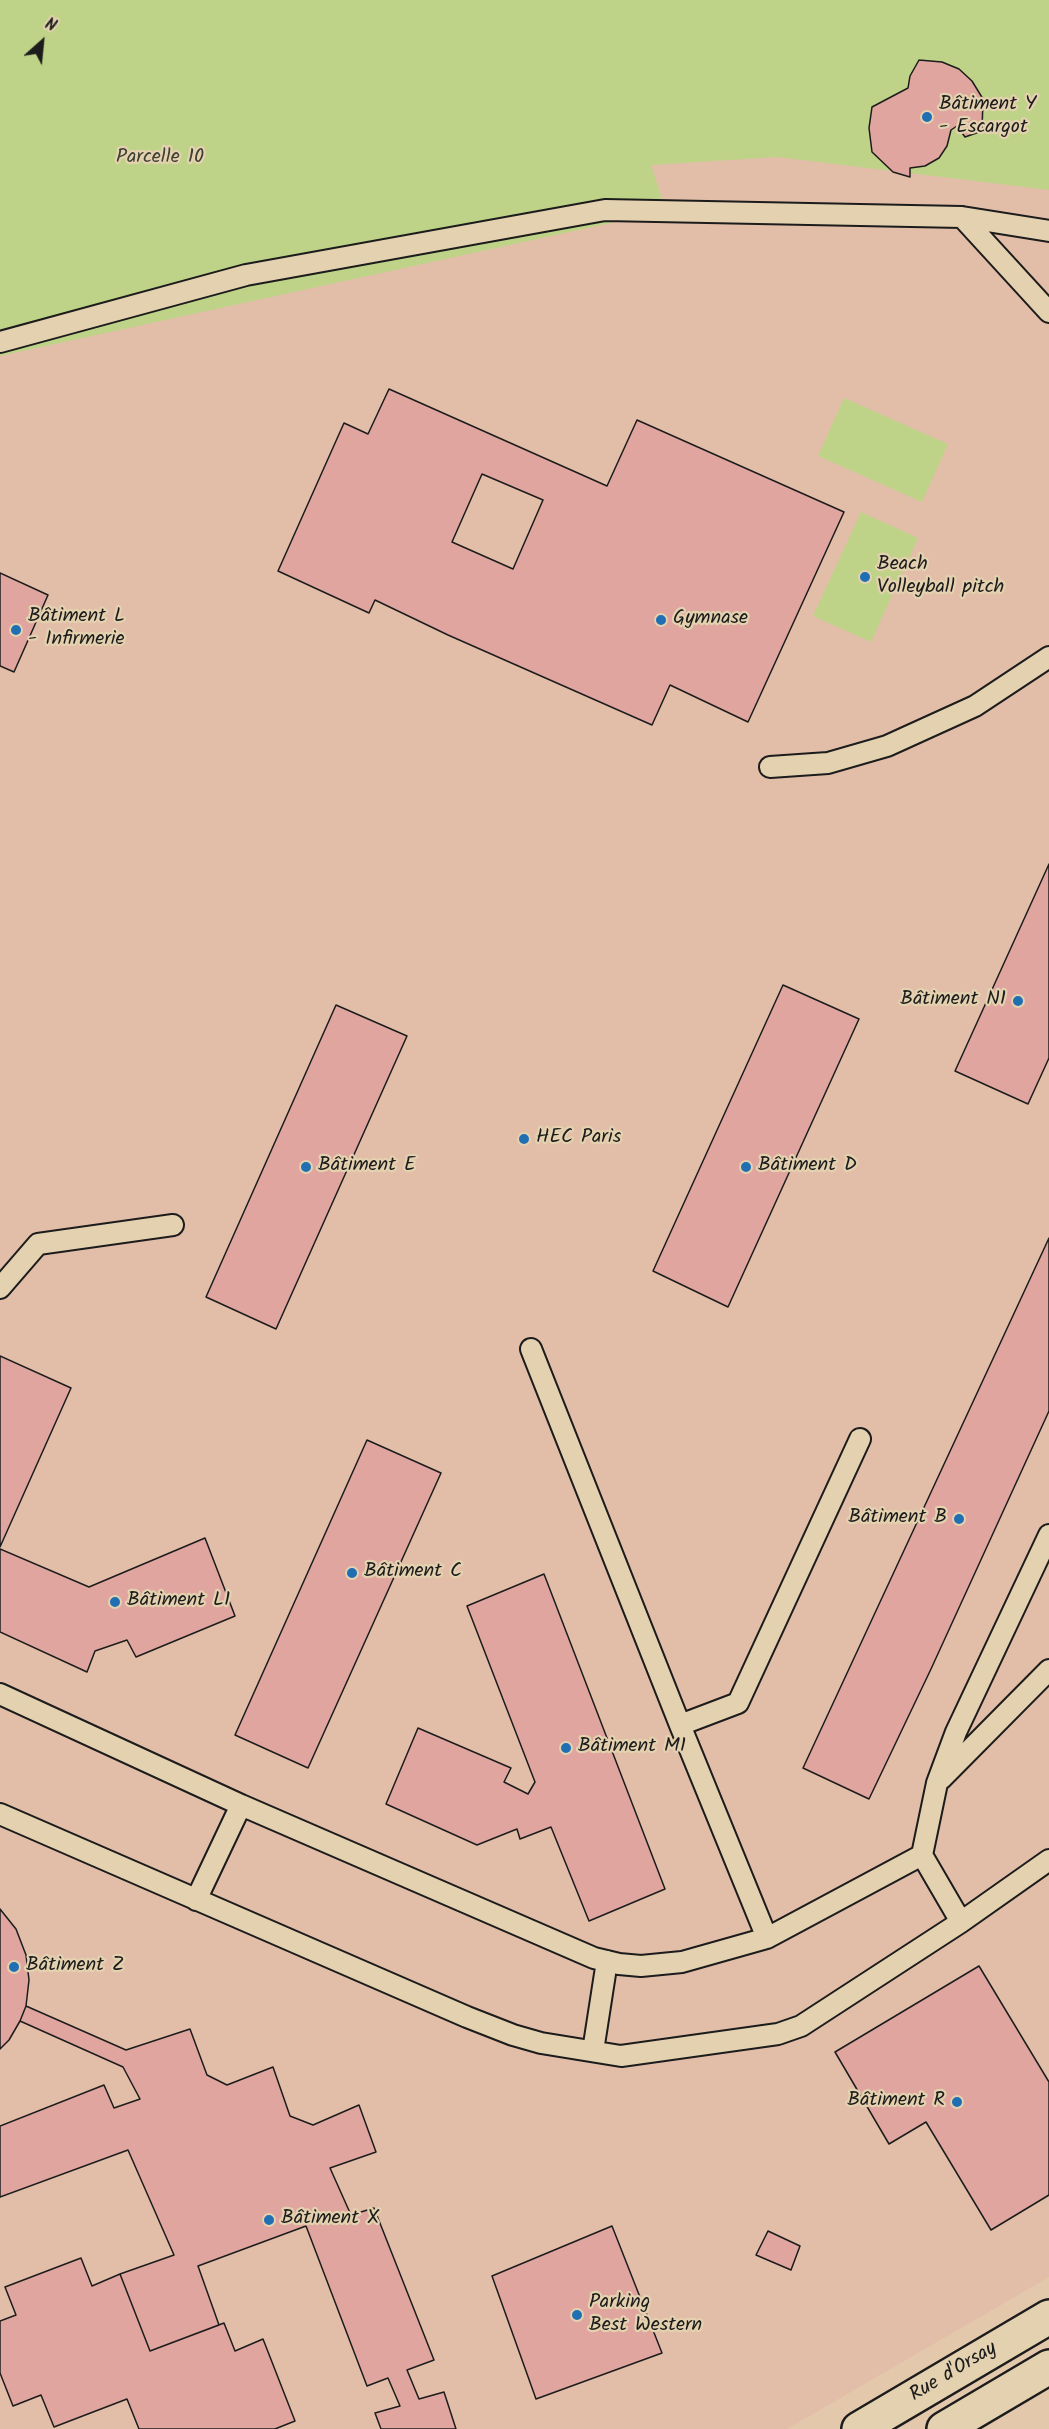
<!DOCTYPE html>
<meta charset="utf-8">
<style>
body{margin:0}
#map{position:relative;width:1049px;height:2429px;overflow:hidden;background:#e3c8ac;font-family:Kalam,sans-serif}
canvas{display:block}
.north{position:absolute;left:12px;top:12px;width:60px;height:60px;-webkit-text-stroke:4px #e4d1af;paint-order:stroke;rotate:27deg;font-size:16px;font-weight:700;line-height:24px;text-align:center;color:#1c1c1c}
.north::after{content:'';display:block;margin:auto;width:21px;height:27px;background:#1c1c1c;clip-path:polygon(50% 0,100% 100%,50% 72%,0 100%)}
</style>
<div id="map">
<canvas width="1049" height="2429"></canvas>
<div class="north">N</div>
</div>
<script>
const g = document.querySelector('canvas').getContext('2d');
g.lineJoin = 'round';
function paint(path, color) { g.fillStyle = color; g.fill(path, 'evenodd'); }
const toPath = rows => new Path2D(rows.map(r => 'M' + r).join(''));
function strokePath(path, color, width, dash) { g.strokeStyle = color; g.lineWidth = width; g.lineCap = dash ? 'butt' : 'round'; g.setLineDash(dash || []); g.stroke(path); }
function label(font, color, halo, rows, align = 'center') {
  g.font = font + ' Kalam,sans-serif'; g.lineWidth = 4.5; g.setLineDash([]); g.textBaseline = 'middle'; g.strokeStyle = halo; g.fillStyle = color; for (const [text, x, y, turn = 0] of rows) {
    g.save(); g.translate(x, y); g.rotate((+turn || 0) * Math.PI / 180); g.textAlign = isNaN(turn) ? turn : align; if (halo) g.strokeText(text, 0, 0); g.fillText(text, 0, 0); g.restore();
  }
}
paint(toPath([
 [0,0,1049,0,1049,2277,787,2429,0,2429]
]), '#e2bea8');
paint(toPath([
 [0,0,1049,0,1049,190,777,157,651,165,666,211,0,356],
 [844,398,948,444,922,502,818,456],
 [861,512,918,538,871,642,813,616]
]), '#bfd388');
const building = toPath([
 [919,60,942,62,959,69,972,81,983,99,982,131,965,137,957,126,951,130,947,146,939,158,925,166,910,168,910,177,893,172,872,152,869,128,872,107,908,88,910,76,919,60],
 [389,389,607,486,637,420,844,512,748,722,670,685,652,725,448,635,375,600,369,613,278,571,344,423,368,434,389,389],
 [482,474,543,500,513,569,452,542,482,474],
 [0,573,48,595,14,672,0,666,0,573],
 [1049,864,1049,1058,1028,1104,955,1071,1049,864],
 [783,985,859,1019,728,1307,653,1271,783,985],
 [336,1005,407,1036,276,1329,206,1297,336,1005],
 [1049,1238,1049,1411,931,1669,869,1799,803,1768,1049,1238],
 [0,1356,71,1388,0,1547,0,1356],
 [367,1440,441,1473,308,1768,235,1735,367,1440],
 [205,1538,235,1616,136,1657,127,1640,95,1651,87,1672,0,1632,0,1549,89,1587,205,1538],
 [544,1574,665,1889,589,1921,551,1827,520,1839,517,1829,477,1845,386,1804,418,1728,511,1768,504,1782,528,1794,535,1782,467,1606,544,1574],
 [0,1909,16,1929,26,1955,29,1980,26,2006,20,2021,9,2040,0,2049,0,1909],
 [979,1966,1049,2082,1049,2195,991,2230,926,2122,889,2144,835,2052,979,1966],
 [26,2006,126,2050,190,2029,207,2075,227,2085,273,2067,290,2116,313,2125,359,2105,376,2152,330,2168,351,2215,374,2208,434,2360,407,2370,419,2399,444,2392,456,2429,381,2429,375,2413,400,2406,388,2378,367,2386,306,2226,198,2266,219,2325,150,2351,120,2274,174,2255,128,2150,0,2197,0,2126,104,2085,114,2108,140,2099,123,2067,20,2021,26,2006],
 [612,2226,662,2353,536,2399,492,2276,612,2226],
 [768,2231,800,2246,791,2270,756,2255,768,2231],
 [81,2258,92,2286,120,2274,150,2351,224,2323,235,2351,263,2339,295,2421,275,2429,139,2429,127,2399,54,2427,41,2395,13,2406,0,2373,0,2321,16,2315,5,2287,81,2258]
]);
paint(building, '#dfa59e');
strokePath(building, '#1c1c1c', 1.5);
const service = toPath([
 [962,217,1049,312],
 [0,342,246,275,605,210,962,217,1049,231],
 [770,767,828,763,887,746,975,706,1049,657],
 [0,1288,38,1244,173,1225],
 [531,1349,680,1725,767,1938],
 [0,1694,241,1805,594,1958,619,1964,641,1966,682,1962,767,1938,922,1855,961,1922,1049,1860],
 [680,1725,738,1703,860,1439],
 [941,1779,1049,1670],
 [0,1814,467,2017,513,2035,541,2043,621,2056,778,2034,801,2026,961,1922],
 [922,1855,937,1783,956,1732,1049,1535],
 [196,1900,241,1805],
 [593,2051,607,1961]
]);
const secondary = toPath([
 [859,2429,1049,2317],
 [944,2429,1049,2367]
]);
strokePath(service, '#1c1c1c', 24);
strokePath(secondary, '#1c1c1c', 38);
strokePath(service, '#e4d1af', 20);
strokePath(secondary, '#e4d1af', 33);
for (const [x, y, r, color] of [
 [927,117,6,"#1f6fb2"],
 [865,577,6,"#1f6fb2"],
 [661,620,6,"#1f6fb2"],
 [16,630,6,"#1f6fb2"],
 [1018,1001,6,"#1f6fb2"],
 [524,1139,6,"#1f6fb2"],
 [306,1167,6,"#1f6fb2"],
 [746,1167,6,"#1f6fb2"],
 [959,1519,6,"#1f6fb2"],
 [352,1573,6,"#1f6fb2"],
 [115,1602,6,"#1f6fb2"],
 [566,1748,6,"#1f6fb2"],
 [14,1967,6,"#1f6fb2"],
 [957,2102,6,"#1f6fb2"],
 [269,2220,6,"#1f6fb2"],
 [577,2315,6,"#1f6fb2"]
]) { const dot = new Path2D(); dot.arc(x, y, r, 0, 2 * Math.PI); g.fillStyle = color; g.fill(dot); strokePath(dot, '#e4d1af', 2); }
label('20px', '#1c1c1c', '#e4d1af', [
 ["Bâtiment Y",939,106],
 ["- Escargot",939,129],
 ["Beach",877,566],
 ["Volleyball pitch",877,589],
 ["Bâtiment L",28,618],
 ["- Infirmerie",28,641],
 ["Gymnase",673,620],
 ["Bâtiment N1",1006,1001,"right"],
 ["HEC Paris",536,1139],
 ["Bâtiment E",318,1167],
 ["Bâtiment D",758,1167],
 ["Bâtiment B",947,1519,"right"],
 ["Bâtiment C",364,1573],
 ["Bâtiment L1",127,1602],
 ["Bâtiment M1",578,1748],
 ["Bâtiment Z",26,1967],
 ["Bâtiment R",945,2102,"right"],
 ["Bâtiment X",281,2220],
 ["Parking",589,2304],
 ["Best Western",589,2327]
], 'left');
label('20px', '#3d4132', '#e4d1af', [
 ["Parcelle 10",160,159]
]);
label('20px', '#1c1c1c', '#e4d1af', [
 ["Rue d'Orsay",954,2373,-31]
]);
</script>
